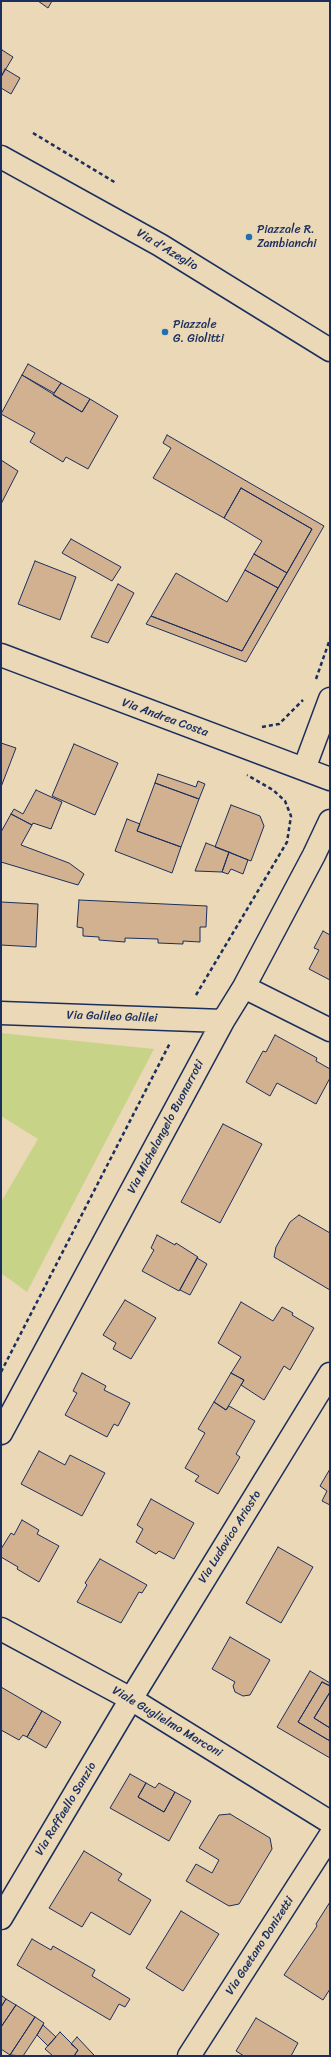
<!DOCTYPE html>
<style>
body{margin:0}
#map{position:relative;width:331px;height:2057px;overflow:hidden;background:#ebd8b6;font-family:Sriracha,sans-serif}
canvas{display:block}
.frame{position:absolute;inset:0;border:2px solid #1b2f5e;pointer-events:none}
</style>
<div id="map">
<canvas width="331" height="2057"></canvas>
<div class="frame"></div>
</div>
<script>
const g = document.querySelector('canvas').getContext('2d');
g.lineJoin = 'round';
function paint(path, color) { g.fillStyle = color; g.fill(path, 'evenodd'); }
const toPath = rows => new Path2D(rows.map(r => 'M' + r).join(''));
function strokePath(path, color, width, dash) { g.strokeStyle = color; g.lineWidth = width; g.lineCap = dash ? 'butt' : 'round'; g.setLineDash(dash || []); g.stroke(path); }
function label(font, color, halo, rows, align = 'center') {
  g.font = font + ' Sriracha,sans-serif'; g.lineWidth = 3; g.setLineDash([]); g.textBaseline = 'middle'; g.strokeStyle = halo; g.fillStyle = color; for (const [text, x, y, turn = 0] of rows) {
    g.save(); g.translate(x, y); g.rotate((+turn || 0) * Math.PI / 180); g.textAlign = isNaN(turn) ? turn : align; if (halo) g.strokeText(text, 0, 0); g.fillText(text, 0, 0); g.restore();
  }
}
paint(toPath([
 [1,1033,154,1049,27,1292,1,1273,1,1202,38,1139,1,1116]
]), '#c7d488');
const building = toPath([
 [38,1,52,1,48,8,38,1],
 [2,50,13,57,1,77,1,52,2,50],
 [5,69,20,78,11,94,1,88,1,77,5,69],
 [28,364,61,383,54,393,22,375,28,364],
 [22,375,82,412,90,399,118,416,88,469,66,457,63,462,30,442,35,433,1,414,22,375],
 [61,383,90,399,82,412,53,395,61,383],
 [167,435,324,526,246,662,146,624,151,616,242,651,312,529,241,488,224,518,153,478,171,448,163,443,167,435],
 [1,460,18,471,1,504,1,460],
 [241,488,312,529,287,573,254,554,262,541,224,518,241,488],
 [71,539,121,567,112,581,62,553,71,539],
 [254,554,287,573,278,588,245,570,254,554],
 [35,561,76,577,60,620,18,604,35,561],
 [245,570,278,588,242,651,151,616,176,573,227,602,245,570],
 [118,584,134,593,108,643,91,637,118,584],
 [1,743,16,748,1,787,1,743],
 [74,744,118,763,95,815,52,796,74,744],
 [158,774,196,787,198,781,205,784,199,799,155,783,158,774],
 [155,783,199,799,181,847,137,831,155,783],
 [36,790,62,802,51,829,33,823,32,825,11,814,14,809,23,814,36,790],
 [231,805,260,816,264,826,251,861,215,847,231,805],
 [11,814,32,825,21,845,69,863,84,874,78,885,1,862,1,832,11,814],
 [127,819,140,824,137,831,181,847,172,873,115,851,127,819],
 [206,843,229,852,222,872,195,871,206,843],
 [229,852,248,860,243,874,231,869,228,874,222,872,229,852],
 [79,900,207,906,206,927,200,927,200,942,183,941,183,944,158,943,158,939,125,938,125,942,99,940,99,937,83,936,83,928,77,927,79,900],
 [1,902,38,904,36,947,1,945,1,902],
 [323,931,330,935,330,980,309,969,319,950,314,948,323,931],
 [275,1035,317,1058,316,1061,330,1069,330,1078,316,1104,277,1083,270,1096,246,1082,263,1051,266,1052,275,1035],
 [223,1124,262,1144,220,1223,181,1202,223,1124],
 [299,1215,330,1233,330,1290,274,1257,276,1247,290,1222,299,1215],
 [157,1235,175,1245,176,1243,198,1257,179,1291,142,1271,154,1250,151,1248,157,1235],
 [197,1258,207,1264,190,1295,180,1290,197,1258],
 [125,1300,156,1318,131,1359,113,1349,116,1343,103,1335,125,1300],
 [241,1302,273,1321,282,1307,293,1313,292,1315,314,1328,290,1370,284,1366,264,1400,241,1385,244,1380,231,1373,241,1357,218,1343,241,1302],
 [82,1373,106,1386,104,1390,130,1403,118,1426,114,1424,107,1437,65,1415,77,1393,73,1391,82,1373],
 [231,1373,244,1380,226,1410,214,1402,231,1373],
 [214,1402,226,1410,229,1406,255,1421,236,1454,240,1457,218,1494,195,1481,199,1476,185,1468,205,1433,198,1429,214,1402],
 [39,1451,65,1465,70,1455,105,1473,82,1516,21,1484,39,1451],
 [330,1469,330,1505,322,1501,327,1491,320,1486,330,1469],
 [151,1499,194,1523,174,1559,159,1551,156,1554,136,1542,143,1529,137,1525,151,1499],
 [22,1520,39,1530,37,1534,59,1546,39,1582,17,1569,18,1567,1,1557,1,1549,11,1533,14,1535,22,1520],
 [278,1547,313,1567,281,1623,246,1603,278,1547],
 [100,1559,147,1585,142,1593,139,1592,121,1623,77,1602,87,1585,85,1583,100,1559],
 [230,1637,270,1660,250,1695,243,1696,235,1692,233,1686,235,1682,212,1669,230,1637],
 [310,1671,330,1683,330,1686,322,1682,298,1722,330,1741,330,1758,277,1727,310,1671],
 [322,1682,330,1686,330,1692,314,1718,330,1728,330,1741,298,1722,322,1682],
 [1,1687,42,1711,27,1737,23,1735,19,1740,1,1730,1,1687],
 [330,1692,330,1728,314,1718,330,1692],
 [42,1711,61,1722,46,1748,27,1737,42,1711],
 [130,1774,146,1783,138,1797,164,1812,175,1792,191,1801,169,1841,110,1808,130,1774],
 [146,1783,155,1788,159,1783,175,1792,164,1812,138,1797,146,1783],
 [230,1814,270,1838,272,1849,239,1904,229,1906,186,1881,196,1864,212,1873,219,1860,199,1848,219,1815,230,1814],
 [84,1851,122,1874,118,1880,151,1900,130,1935,91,1912,82,1927,49,1908,84,1851],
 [330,1902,330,1989,323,2000,284,1975,317,1926,316,1924,330,1902],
 [181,1911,219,1934,183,1991,146,1968,181,1911],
 [32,1939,51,1950,53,1946,95,1970,92,1976,130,1999,125,2007,119,2004,110,2020,17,1965,32,1939],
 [2,1996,6,1999,1,2007,1,1996,2,1996],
 [6,1999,16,2005,1,2027,1,2007,6,1999],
 [16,2005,35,2017,10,2055,1,2049,1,2027,16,2005],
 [35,2017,44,2023,37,2035,23,2056,10,2055,35,2017],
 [256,2018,298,2043,291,2056,244,2056,236,2051,256,2018],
 [43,2025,56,2037,48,2046,37,2035,43,2025],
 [60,2032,78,2050,74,2056,53,2056,45,2049,60,2032],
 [77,2037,92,2053,95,2056,74,2056,78,2050,71,2044,77,2037]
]);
paint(building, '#d2b191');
strokePath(building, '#1b2f5e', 1);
const street = toPath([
 [1,157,160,245,330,350],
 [1,655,330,779],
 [304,769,330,699],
 [244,987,330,1030],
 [1,1013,223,1021],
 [1,1433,223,1021,244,987,314,855,330,821],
 [1,1629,131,1699,330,1822],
 [1,1918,131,1699,330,1374],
 [189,2056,330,1836]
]);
strokePath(street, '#1b2f5e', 25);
strokePath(toPath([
 [33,133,116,183],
 [316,679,330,639],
 [262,727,279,724,303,700],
 [196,995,287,842,291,816,285,801,273,790,247,775],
 [1,1372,170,1043]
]), '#1b2f5e', 2.5, [4, 3]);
strokePath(street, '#ebd8b6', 22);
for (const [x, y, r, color] of [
 [249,237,4,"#1f6fb2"],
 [165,332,4,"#1f6fb2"]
]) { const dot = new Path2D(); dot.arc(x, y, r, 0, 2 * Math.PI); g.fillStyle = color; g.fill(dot); strokePath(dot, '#ebd8b6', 1.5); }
label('12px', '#1b2f5e', '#ebd8b6', [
 ["Piazzale R.",257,230],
 ["Zambianchi",257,244],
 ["Piazzale",173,325],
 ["G. Giolitti",173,339]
], 'left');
label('12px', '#1b2f5e', '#ebd8b6', [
 ["Via d'Azeglio",167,250,31],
 ["Via Andrea Costa",165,718,20],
 ["Via Galileo Galilei",112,1017,2],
 ["Via Michelangelo Buonarroti",166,1127,-62],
 ["Via Ludovico Ariosto",230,1537,-58],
 ["Viale Guglielmo Marconi",167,1722,31],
 ["Via Raffaello Sanzio",66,1809,-59],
 ["Via Gaetano Donizetti",260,1946,-57]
]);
</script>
